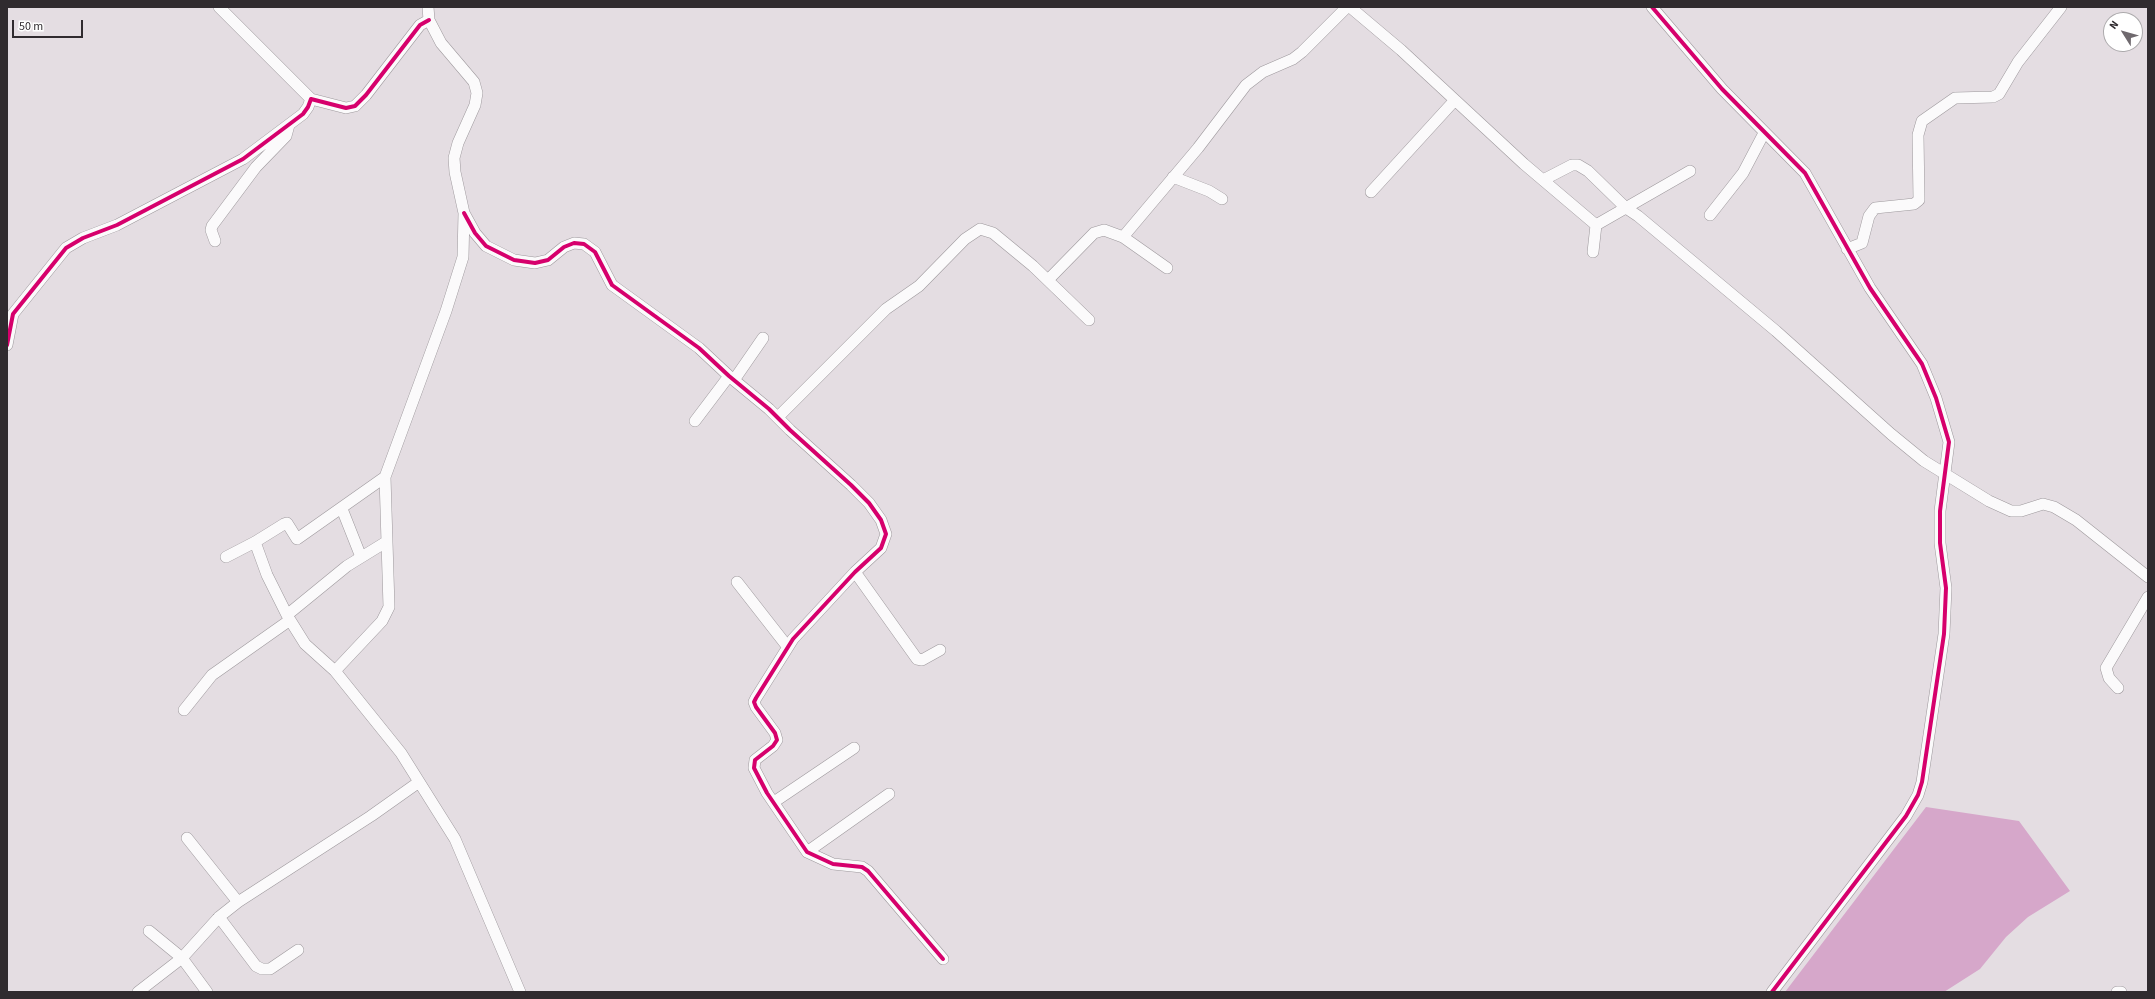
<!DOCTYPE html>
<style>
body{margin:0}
#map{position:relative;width:2155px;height:999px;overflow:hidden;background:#e4dde2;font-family:"Source Sans 3",sans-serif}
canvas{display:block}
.frame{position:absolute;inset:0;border:8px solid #302b2f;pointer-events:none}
.north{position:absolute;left:2103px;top:12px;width:40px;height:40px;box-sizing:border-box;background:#fff;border:1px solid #acaaac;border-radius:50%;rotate:307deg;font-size:11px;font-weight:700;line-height:16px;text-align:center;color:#302b2f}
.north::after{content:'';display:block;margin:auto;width:14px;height:18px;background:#6f696e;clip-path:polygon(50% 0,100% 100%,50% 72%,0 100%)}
.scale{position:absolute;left:12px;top:20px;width:71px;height:18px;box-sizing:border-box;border:2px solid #302b2f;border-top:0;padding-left:5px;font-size:12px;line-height:14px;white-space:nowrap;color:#302b2f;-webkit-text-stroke:3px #fff;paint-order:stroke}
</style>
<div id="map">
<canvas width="2155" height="999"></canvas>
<div class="frame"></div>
<div class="north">N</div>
<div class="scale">50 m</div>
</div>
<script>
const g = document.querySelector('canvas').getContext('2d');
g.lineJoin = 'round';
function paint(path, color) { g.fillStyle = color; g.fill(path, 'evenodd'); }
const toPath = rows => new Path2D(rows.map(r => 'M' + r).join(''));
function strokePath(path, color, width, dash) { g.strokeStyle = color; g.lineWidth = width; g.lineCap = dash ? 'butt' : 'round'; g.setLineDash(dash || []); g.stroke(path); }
paint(toPath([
 [1926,807,2019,821,2070,891,2028,917,2006,937,1980,969,1944,992,1785,992]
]), '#d6a7ca');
const minor = toPath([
 [219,7,311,99],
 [1350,7,1401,50,1524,164,1596,225,1593,252],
 [1652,7,1722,89,1805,173,1870,288,1922,364,1936,398,1949,442,1940,511,1940,543,1946,588,1944,634,1922,782,1918,795,1906,816,1772,992],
 [1173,177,1209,191,1222,199],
 [1543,180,1572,165,1578,165,1588,171,1626,208,1638,216,1776,331,1891,434,1924,461,1989,501,2011,511,2021,511,2043,504,2054,507,2076,520,2148,577],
 [1371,192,1455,100],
 [464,213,475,233,486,246,514,260,535,263,548,260,564,247,574,243,584,244,595,252,612,285,699,348,729,376,769,409,790,430,851,485,869,503,881,520,886,534,881,548,855,572,793,639,756,698,754,702,756,707,775,733,777,740,773,746,755,760,754,768,767,793,807,852,833,864,862,867,868,871,943,959],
 [1710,215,1743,173,1764,133],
 [1596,225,1690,171],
 [1123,237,1198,148,1246,85,1263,72,1293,59,1302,52,1347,7],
 [215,241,211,230,212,226,256,167,286,136,289,125],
 [1847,249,1862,243,1869,216,1875,208,1914,204,1919,200,1918,135,1922,121,1955,98,1993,97,1999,94,2018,62,2061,7],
 [1048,280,1094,233,1104,230,1123,237,1167,268],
 [7,345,13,314,66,248,83,238,117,225,243,159,303,114,308,107,311,99,346,108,355,106,366,95,420,25,429,20],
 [734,380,763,338],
 [778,417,886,309,919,286,965,239,980,229,993,233,1033,266,1089,320],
 [695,421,729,376],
 [342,509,361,557],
 [255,542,267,575,287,615],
 [226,557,255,542,284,524,287,523,297,539,385,477],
 [855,572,917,659,922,660,940,650],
 [737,582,787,646],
 [290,620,305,644,335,671,401,753,433,804,455,839,520,992],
 [335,671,382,621,389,607,385,477,446,311,463,257,464,213,455,172,454,158,458,143,475,105,477,93,474,82,441,43,429,20,428,7],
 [2118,688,2109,678,2106,668,2148,597],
 [184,710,212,675,290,620,287,615,347,566,386,542],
 [774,802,854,748],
 [187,838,238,902],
 [807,852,889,794],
 [219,917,256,966,262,969,270,969,298,950],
 [149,931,182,958,207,992],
 [138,992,182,958,219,917,238,902,371,816,419,782],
 [2117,992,2121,992]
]);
strokePath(minor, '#9d989c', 12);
strokePath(minor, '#fbfafb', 11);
strokePath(toPath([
 [1652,7,1722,89,1805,173,1870,288,1922,364,1936,398,1949,442,1940,511,1940,543,1946,588,1944,634,1922,782,1918,795,1906,816,1772,992],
 [464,213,475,233,486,246,514,260,535,263,548,260,564,247,574,243,584,244,595,252,612,285,699,348,729,376,769,409,790,430,851,485,869,503,881,520,886,534,881,548,855,572,793,639,756,698,754,702,756,707,775,733,777,740,773,746,755,760,754,768,767,793,807,852,833,864,862,867,868,871,943,959],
 [7,345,13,314,66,248,83,238,117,225,243,159,303,114,308,107,311,99,346,108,355,106,366,95,420,25,429,20]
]), '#d6006c', 4);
</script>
